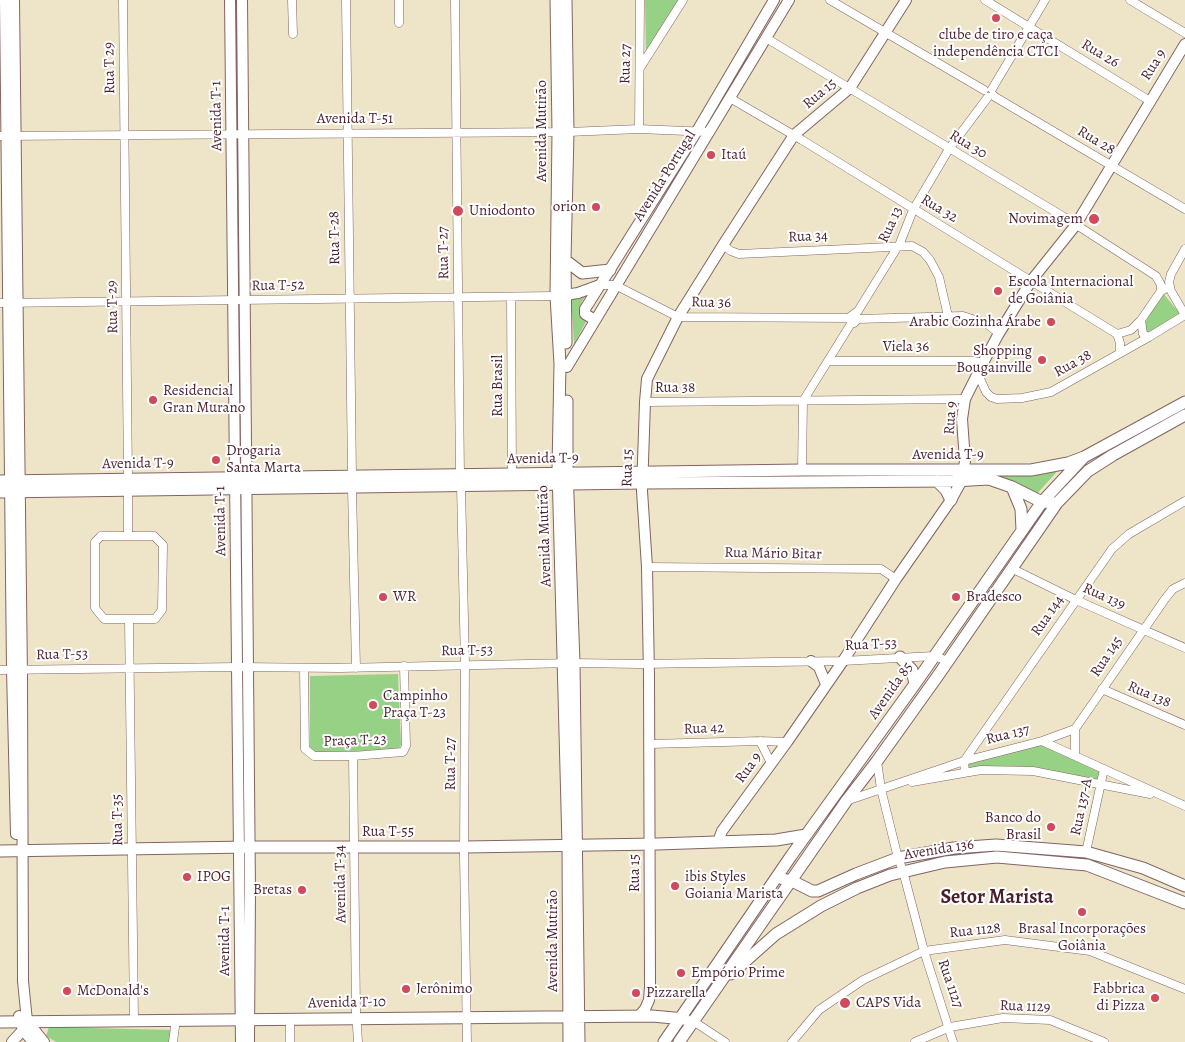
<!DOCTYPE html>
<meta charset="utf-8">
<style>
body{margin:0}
canvas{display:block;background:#eee5c9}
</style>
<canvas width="1185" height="1042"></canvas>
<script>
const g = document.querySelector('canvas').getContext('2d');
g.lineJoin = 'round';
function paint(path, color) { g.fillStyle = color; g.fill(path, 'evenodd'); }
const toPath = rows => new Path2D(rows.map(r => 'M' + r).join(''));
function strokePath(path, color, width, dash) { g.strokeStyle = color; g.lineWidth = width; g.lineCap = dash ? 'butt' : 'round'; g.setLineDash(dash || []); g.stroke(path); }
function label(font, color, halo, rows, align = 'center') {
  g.font = font + ' Alegreya,serif'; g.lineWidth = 4; g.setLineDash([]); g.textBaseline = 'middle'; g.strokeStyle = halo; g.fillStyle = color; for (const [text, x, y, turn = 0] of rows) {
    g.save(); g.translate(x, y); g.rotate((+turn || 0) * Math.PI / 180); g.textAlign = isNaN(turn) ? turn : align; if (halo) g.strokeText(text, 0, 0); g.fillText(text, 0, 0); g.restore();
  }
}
paint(toPath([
 [645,0,680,0,646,57],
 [590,291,582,301,579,311,581,316,587,320,574,344,571,295],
 [1162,292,1181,315,1147,335,1144,325],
 [1062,466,1035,496,978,474],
 [398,674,401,745,398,750,315,752,310,747,310,676],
 [1041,742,1103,770,1099,781,1031,768,969,770,968,763],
 [49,1027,175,1030,172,1042,56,1042,46,1036]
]), '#97d185');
const street = toPath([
 [123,0,128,479],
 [292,0,293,34],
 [346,0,352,475],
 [399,0,399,23],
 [455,0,460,475],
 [830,0,984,90],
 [985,0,1150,101],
 [1130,0,1185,33],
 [766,38,1064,217,1156,276,1161,285,1161,291],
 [640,68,683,0],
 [992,89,1045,0],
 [993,95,995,97,1185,209],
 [730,98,802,140,1117,334,1120,343,1120,353],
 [639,129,640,0],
 [0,136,568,132,639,129,710,132],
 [723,245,731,251,739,254,912,246,923,252,930,260,939,277,948,316],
 [1185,249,1171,274,1169,282,1171,291,1185,315],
 [600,285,615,285,678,317,850,318],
 [511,297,512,474],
 [0,303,556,296],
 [854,314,858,319,854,323,850,320,851,316,858,311,900,243,913,210,949,149,988,97],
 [858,319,963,316,987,324,996,331,998,335],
 [1141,320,1143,334,1149,337],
 [1117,334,1131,330,1141,320,1161,291,1165,289],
 [828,361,974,361,983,363],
 [978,374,986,392,991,397,997,399,1022,398,1051,392,1149,337,1185,315],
 [645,402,965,399],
 [802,470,803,401,852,322],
 [461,486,465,665,464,855,467,1042],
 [352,488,356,668],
 [128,491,128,535],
 [101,536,154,536,163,545,162,610,155,619,104,619,95,608,95,542,101,536],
 [647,567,881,569,896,579],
 [1013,569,1076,600,1185,648],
 [129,619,134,1020],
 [304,668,305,749,314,756,353,756,403,752,406,746,404,666],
 [0,670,238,667,340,668,574,663,639,664,843,661,934,656,948,661],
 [1102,689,1185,725],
 [760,741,771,763],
 [1042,741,1075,729],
 [650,744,760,741,787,742],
 [353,756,356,1012,358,1042],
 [1075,756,1075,729,1165,599,1173,589,1185,583],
 [877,761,881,789,898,858,903,871,924,951,953,1042],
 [965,772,964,761,1112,549,1129,534,1185,501],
 [912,782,981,770,1033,771,1150,794],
 [849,800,964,761,1042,741,1185,806],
 [1086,852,1104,769],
 [693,1021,725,1042],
 [173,1042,176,1019],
 [290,1042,290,1018],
 [792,1042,819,1010,863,980,924,951,1005,940,1090,951,1185,989],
 [915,1042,950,1027,1003,1018,1050,1020,1104,1042]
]);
const secondary = toPath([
 [5,0,12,670,16,834],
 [14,0,22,677,23,981,27,1021,44,1042],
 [230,0,241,1042],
 [242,0,250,891,249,1042],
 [558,296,578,293,600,285],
 [595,320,585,314,585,309,697,131,774,0],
 [567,367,789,0],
 [811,661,819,667,826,684],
 [718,842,722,831,787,742,843,661,896,579,951,500,962,480,965,461,962,419,965,399,983,363,998,335,1031,281,1075,226,1185,44],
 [19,1016,23,1030,33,1042],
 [639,1016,645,1009,649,1000,650,987,649,676,647,567,642,491,645,402,647,379,678,317,723,245,794,135,850,88,906,0],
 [12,1042,23,1030]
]);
const primary = toPath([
 [556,0,558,132,556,296,560,364,558,469,568,845,569,1042],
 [566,0,568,132,565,260,566,343],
 [565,260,582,273,610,270],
 [567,401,567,468,574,663,579,1042],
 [0,481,802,470,1031,470,1068,463,1084,457],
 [937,481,946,490,951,500],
 [1012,487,1021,509,1022,530],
 [0,492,642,483,953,481,989,479,1012,487,1042,502,1057,503],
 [900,657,912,670,915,684],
 [0,851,249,847,465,847,657,844,776,840,806,835],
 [783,879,794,882,812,891,818,891,856,874,898,858,954,848,996,845,1086,852,1143,868,1185,886],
 [731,974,776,934,821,906,857,888,890,875,945,862,997,857,1087,865,1185,903],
 [0,1022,652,1016,685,1019],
 [664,1042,791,856,915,684,1042,502,1084,457,1185,402],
 [679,1042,847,800,877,761,937,677,1057,503,1088,471,1113,455,1185,415]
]);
strokePath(street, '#836462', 9);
strokePath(secondary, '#836462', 12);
strokePath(primary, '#836462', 13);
strokePath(street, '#fff', 8);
strokePath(secondary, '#fff', 10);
strokePath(primary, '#fff', 11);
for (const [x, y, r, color] of [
 [996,18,5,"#d1495b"],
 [711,155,5,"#d1495b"],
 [596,207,5,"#d1495b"],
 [458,211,6,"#d1495b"],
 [1094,219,6,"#d1495b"],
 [998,291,5,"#d1495b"],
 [1051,322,5,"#d1495b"],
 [1042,360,5,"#d1495b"],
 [153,400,5,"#d1495b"],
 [216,460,5,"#d1495b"],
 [383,597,5,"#d1495b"],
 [956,597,5,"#d1495b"],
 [373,705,5,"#d1495b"],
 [1051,827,5,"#d1495b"],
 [187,877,5,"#d1495b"],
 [675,886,5,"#d1495b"],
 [302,890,5,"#d1495b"],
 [1082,912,5,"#d1495b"],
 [681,973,5,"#d1495b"],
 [406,989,5,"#d1495b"],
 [67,991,5,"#d1495b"],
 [636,993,5,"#d1495b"],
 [1155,998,5,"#d1495b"],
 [845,1003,6,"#d1495b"]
]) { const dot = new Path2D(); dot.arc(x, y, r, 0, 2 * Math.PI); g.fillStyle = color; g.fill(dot); strokePath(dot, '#fff', 2); }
label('15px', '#4a1f2b', '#fff', [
 ["clube de tiro e caça",996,35,"center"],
 ["independência CTCI",996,52,"center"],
 ["Itaú",721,155],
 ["orion",586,207,"right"],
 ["Uniodonto",469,211],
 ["Novimagem",1083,219,"right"],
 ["Escola Internacional",1008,282],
 ["de Goiânia",1008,299],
 ["Arabic Cozinha Árabe",1041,322,"right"],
 ["Shopping",1032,351,"right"],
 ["Bougainville",1032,368,"right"],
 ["Residencial",163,391],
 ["Gran Murano",163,408],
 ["Drogaria",226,451],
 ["Santa Marta",226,468],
 ["WR",393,597],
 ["Bradesco",966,597],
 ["Campinho",383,696],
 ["Praça T-23",383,713],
 ["Banco do",1041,818,"right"],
 ["Brasil",1041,835,"right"],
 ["IPOG",197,877],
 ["ibis Styles",685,877],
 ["Goiania Marista",685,894],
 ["Bretas",292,890,"right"],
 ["Brasal Incorporações",1082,929,"center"],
 ["Goiânia",1082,946,"center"],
 ["Empório Prime",691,973],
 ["Jerônimo",416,989],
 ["Fabbrica",1145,989,"right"],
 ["di Pizza",1145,1006,"right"],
 ["McDonald's",77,991],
 ["Pizzarella",646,993],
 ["CAPS Vida",856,1003]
], 'left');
label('15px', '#4a1f2b', '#fff', [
 ["Rua 26",1100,54,31],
 ["Rua 27",626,64,-89],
 ["Rua 9",1154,65,-58],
 ["Rua T 29",110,68,-91],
 ["Rua 15",820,94,-40],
 ["Avenida T-1",217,116,-91],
 ["Avenida T-51",355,119],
 ["Avenida Mutirão",542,131,-90],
 ["Rua 28",1096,141,31],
 ["Rua 30",968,145,31],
 ["Avenida Portugal",665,176,-58],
 ["Rua 32",939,209,31],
 ["Rua 13",891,225,-65],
 ["Rua 34",808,237,-2],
 ["Rua T-28",335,238,-91],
 ["Rua T-27",444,253,-91],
 ["Rua T-52",278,286,-1],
 ["Rua 36",711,303,1],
 ["Rua T-29",113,307,-91],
 ["Viela 36",906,347],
 ["Rua 38",1073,364,-29],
 ["Rua Brasil",498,386,-90],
 ["Rua 38",675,388],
 ["Rua 9",951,418,-86],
 ["Avenida T-9",948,455],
 ["Avenida T-9",543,459,-1],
 ["Avenida T-9",138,464,-1],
 ["Rua 15",628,468,-89],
 ["Avenida T-1",221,521,-91],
 ["Avenida Mutirão",545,536,-92],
 ["Rua Mário Bitar",773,554,1],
 ["Rua 139",1104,597,24],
 ["Rua 144",1048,616,-55],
 ["Rua T-53",871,645,-3],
 ["Rua T-53",467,651,-1],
 ["Rua T-53",62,655,-1],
 ["Rua 145",1107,657,-56],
 ["Avenida 85",891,691,-55],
 ["Rua 138",1149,695,23],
 ["Rua 42",704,729,-2],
 ["Rua 137",1008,735,-14],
 ["Praça T-23",355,741,-2],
 ["Rua T-27",451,764,-90],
 ["Rua 9",749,768,-54],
 ["Rua 137-A",1082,807,-78],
 ["Rua T-35",118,820,-91],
 ["Rua T-55",388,832],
 ["Avenida 136",939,850,-9],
 ["Rua 15",635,873,-90],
 ["Avenida T-34",341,884,-91],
 ["Rua 1128",975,931,-6],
 ["Avenida T-1",225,941,-90],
 ["Avenida Mutirão",553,941,-90],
 ["Rua 1127",950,984,71],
 ["Avenida T-10",347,1003,-1],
 ["Rua 1129",1025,1007,2]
]);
label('bold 20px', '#4a1f2b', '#fff', [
 ["Setor Marista",997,898]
]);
</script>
